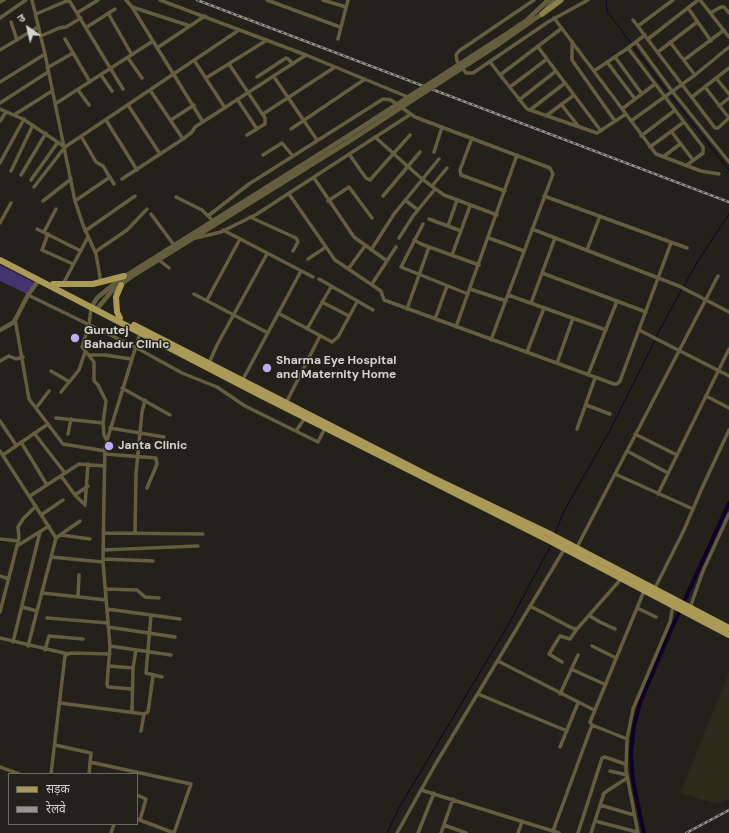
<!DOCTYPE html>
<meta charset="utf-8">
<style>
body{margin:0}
#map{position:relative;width:729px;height:833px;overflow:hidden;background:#23211a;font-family:"DM Sans","Noto Sans Devanagari",sans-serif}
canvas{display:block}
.legend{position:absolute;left:8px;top:773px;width:130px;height:52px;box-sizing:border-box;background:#23211a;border:1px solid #6a6862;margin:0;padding:5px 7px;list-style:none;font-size:12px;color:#d4d3ce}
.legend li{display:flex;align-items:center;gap:8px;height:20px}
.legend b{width:20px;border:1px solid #6a6862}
.north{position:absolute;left:8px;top:8px;width:40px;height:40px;-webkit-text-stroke:3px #23211a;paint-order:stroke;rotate:326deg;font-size:11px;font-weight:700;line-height:16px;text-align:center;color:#d4d3ce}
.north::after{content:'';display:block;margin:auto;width:14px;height:18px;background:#d4d3ce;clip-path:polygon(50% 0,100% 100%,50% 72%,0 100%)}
</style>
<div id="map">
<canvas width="729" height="833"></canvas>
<ul class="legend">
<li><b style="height:5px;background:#aa9a56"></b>सड़क</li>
<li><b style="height:5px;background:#95948e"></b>रेलवे</li>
</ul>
<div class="north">उ</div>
</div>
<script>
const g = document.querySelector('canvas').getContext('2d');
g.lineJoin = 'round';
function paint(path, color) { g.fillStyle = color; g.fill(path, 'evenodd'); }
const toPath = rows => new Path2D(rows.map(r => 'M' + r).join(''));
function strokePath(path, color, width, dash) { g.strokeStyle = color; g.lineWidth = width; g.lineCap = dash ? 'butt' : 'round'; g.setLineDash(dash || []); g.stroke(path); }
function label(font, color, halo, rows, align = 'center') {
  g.font = font + ' "DM Sans",sans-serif'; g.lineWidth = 3; g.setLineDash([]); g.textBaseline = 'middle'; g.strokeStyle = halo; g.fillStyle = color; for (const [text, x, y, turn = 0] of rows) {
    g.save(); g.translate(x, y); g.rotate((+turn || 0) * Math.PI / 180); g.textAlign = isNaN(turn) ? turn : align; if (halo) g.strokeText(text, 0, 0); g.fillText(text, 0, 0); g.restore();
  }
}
paint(toPath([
 [729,673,729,799,717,804,680,793]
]), '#2d2a1c');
paint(toPath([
 [0,265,35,283,27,294,0,281]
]), '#44336e');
strokePath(toPath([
 [606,0,607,11,631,43],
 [633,46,668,93],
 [670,95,729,170],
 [684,286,698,261,729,214],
 [656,337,682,289],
 [555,534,563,513,610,430,655,340],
 [387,833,399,808,507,627,551,545]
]), '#10002a', 1);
strokePath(toPath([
 [644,833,633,781,631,753,634,726,640,703,667,639,729,503]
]), '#10002a', 4);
strokePath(toPath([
 [32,0,45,54,75,201,83,225,96,254,101,283],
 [69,0,123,89],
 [126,0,132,7,203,122],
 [160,0,306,55,408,97],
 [267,0,340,27],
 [323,0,346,7],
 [534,0,459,51,456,55,457,61,466,73,473,73,548,22,588,0],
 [700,0,729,37],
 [0,2,4,0],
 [132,7,190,26],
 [688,8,711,41],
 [77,13,98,0],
 [108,13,132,55],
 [710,13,721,7,724,7,729,13],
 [36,14,69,0],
 [0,18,26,0],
 [554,18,656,154,701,171,719,174],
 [633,20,715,128,718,128,729,118],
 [11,22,17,40],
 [638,26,673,0],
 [87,27,115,9],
 [41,36,59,28,66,27,81,18],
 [65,39,90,82],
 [338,39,348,0],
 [648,39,698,0],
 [572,41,572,60,615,121],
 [636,42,672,91,729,162],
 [670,42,695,75],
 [538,47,601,131],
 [157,48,205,16],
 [628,48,645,35],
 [0,50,38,27],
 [658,52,697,22],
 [615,57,642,94],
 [128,58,142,78],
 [194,60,225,108],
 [684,60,724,30],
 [490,62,527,109,597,133,626,114],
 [607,62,635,99],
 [229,64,265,118,265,124,247,135],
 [47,68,73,53],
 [594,71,628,48,703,147,703,153,687,165],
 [101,75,112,91],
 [500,75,562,28],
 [257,77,286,58,288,59,293,64],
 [274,77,317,140],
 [206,78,267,40],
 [716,78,729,94],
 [0,82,45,54],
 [510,87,547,59],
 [705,87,729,118],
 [78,90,89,105],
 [150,90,183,139],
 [692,97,729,68],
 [237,99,257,129],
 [519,100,556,71],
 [0,103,48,72],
 [55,104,153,41],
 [561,104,579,127],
 [128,105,160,154],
 [719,106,729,98],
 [0,109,23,119,65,147,239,30],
 [622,109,655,84],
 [530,110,565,83],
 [263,114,335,67],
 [14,115,52,91],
 [546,116,574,95],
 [106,120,137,170],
 [171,120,194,105],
 [0,121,6,112],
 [631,121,695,75,729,47],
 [291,129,365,79],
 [671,131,693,160],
 [81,136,96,162,103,166,114,184],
 [641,136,674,111],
 [375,137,422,179,444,195,497,215],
 [472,138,460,170,461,175,505,191],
 [650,147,684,122],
 [434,152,442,127],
 [349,154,366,178,370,180,410,135],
 [263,155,282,143,292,155],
 [663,157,680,144],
 [0,163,24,119],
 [11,171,33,125],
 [21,175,46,133],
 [314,178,354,237,387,261],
 [122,179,183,139,192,132,195,127,306,55],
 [31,180,58,142],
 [432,186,447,168],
 [34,187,65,147],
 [289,194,335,260,381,291,384,300,614,384,617,384,620,381,671,243],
 [383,196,420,152],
 [544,196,687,248],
 [176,197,202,210,213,221],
 [405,200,418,210],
 [43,201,71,179],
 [75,201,110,177],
 [328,201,349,187,372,218],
 [151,214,174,245],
 [208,216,249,184,383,99,391,100,415,117,550,168,553,174,491,340],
 [250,217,296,238,298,242,293,251],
 [429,219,461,231],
 [0,223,11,203],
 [423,224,401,267,468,294],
 [448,226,457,200],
 [37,229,81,251],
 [532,229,679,286,729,312],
 [223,230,313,277],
 [85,231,135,196],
 [44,232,56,209],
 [48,234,42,250,73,264],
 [196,238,221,232,257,214,411,114],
 [399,238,413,216,435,189],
 [489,238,524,251],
 [414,240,421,244,479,265],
 [371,250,394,214,439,159],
 [587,250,600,216],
 [95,252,127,230,147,209],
 [452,255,470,206],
 [308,259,326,247],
 [159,260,169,268],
 [349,268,365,246],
 [542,273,646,312],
 [319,279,373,310],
 [63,284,88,237],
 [372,284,396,247],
 [470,289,506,301],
 [194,294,268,333],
 [28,295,135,347,182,373,217,387,245,406,318,442,325,428],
 [508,295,606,330],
 [207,300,240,239],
 [322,302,349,316],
 [531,303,555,238],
 [91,308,89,325,82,347,94,362,94,381,98,385,106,401,103,423,104,435,107,440],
 [407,309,429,247],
 [278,313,332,342,338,337,357,302],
 [15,319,29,399,63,444,105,451],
 [435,319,447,286],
 [456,327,517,155],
 [307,329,331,287],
 [639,330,729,376],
 [527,352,544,308],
 [89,355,105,355,131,359],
 [0,361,9,356,16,359,23,357],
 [209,363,217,345,267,254],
 [557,363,573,318],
 [51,371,68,381],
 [588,375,617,301],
 [242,381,301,271],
 [122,388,170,415],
 [61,392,79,370,85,352],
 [706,396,729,408],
 [286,403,320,336],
 [586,405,610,414],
 [36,408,49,391],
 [56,418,103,423],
 [0,421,16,445],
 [110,428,164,437],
 [577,429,595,378],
 [296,431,305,418],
 [34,433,65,473],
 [68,434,71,419],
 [635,434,677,455],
 [21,442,47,485],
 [0,451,56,538],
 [627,451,668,473],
 [105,454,156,458,157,464,147,488],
 [3,455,48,424],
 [615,474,693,509],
 [61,476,75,495,85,505,88,464],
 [658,494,729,349],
 [75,495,88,486],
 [30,496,79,464,105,466],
 [41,515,63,500],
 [103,533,203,534],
 [135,533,136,474,142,412,145,400],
 [61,535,90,539],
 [0,539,18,541],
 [17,546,49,526],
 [576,549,718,276],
 [103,550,198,546],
 [51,557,103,562],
 [103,559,153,561],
 [0,576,9,579],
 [106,589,137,590,145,597,159,598],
 [654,590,684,530,702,488,729,430],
 [43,593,106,600],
 [78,597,79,575],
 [530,606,572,628,577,629,621,579],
 [22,607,37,611],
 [637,608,656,617],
 [690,608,703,571,729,514],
 [107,609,180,619],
 [0,612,19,538,18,527,23,519,36,506],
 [151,615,146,673,162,677],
 [590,616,600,622,615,629],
 [47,618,108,623],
 [108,627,175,637],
 [0,638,68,654],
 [13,642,40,532],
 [28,646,56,538,80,521],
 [110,646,171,655],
 [592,646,616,658],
 [45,650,49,636,83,639],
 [498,661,594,710],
 [562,662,549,654,560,636,570,639,577,629],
 [109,666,133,668,132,712],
 [133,668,136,650],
 [571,669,604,684],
 [132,689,108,687,107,684,110,646,103,562,104,495,105,447,140,333],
 [478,694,567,731],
 [560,694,578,655],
 [60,703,144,714,141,731],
 [144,714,148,712,153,676],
 [627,739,592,725,590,722,644,591],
 [55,745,91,753,89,774],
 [560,747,578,703],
 [90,762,191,784,174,833],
 [0,767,19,774],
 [610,771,627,775],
 [51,774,65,656,70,653,110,654],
 [421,790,559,833],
 [137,795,146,799,140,820],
 [600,805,634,815],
 [137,819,174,833],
 [595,821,637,832],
 [444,825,466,833],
 [553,831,592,725],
 [111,833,114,824],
 [397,833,435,765,565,548],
 [418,833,434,793],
 [441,833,453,799],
 [518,833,522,822],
 [578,833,602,758,605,757,625,764],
 [591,833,604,793,627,778],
 [638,833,626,770,627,739,633,709,670,622,673,606]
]), '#655e3e', 3.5);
strokePath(toPath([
 [497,40,527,20,548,0],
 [499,44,542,14,554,0],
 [91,308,97,298,116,282,345,138],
 [96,310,112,291,134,275,348,142],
 [0,330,14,322,28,295,39,280]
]), '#655e3e', 4.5);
strokePath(toPath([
 [542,14,561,0]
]), '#8c804c', 5.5);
strokePath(toPath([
 [0,260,260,395,548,540,729,635],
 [53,284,93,284,124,276],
 [120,318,117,312,116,297,121,285],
 [134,325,431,477,548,533,729,628]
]), '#aa9a56', 6);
const rail = toPath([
 [197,0,729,202],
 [686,833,729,810]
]);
strokePath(rail, '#95948e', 2.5);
strokePath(rail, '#23211a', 1, [3]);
strokePath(toPath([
 [345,138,497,40],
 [348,142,499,44]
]), '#655e3e', 4.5);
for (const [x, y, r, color] of [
 [75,338,5,"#bcaaf5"],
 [267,368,5,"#bcaaf5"],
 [109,446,5,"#bcaaf5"]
]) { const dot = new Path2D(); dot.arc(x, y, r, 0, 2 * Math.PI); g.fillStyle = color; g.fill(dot); strokePath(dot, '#23211a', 1.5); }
label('bold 12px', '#d4d3ce', '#23211a', [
 ["Gurutej",84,331],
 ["Bahadur Clinic",84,345],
 ["Sharma Eye Hospital",276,361],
 ["and Maternity Home",276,375],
 ["Janta Clinic",118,446]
], 'left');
</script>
